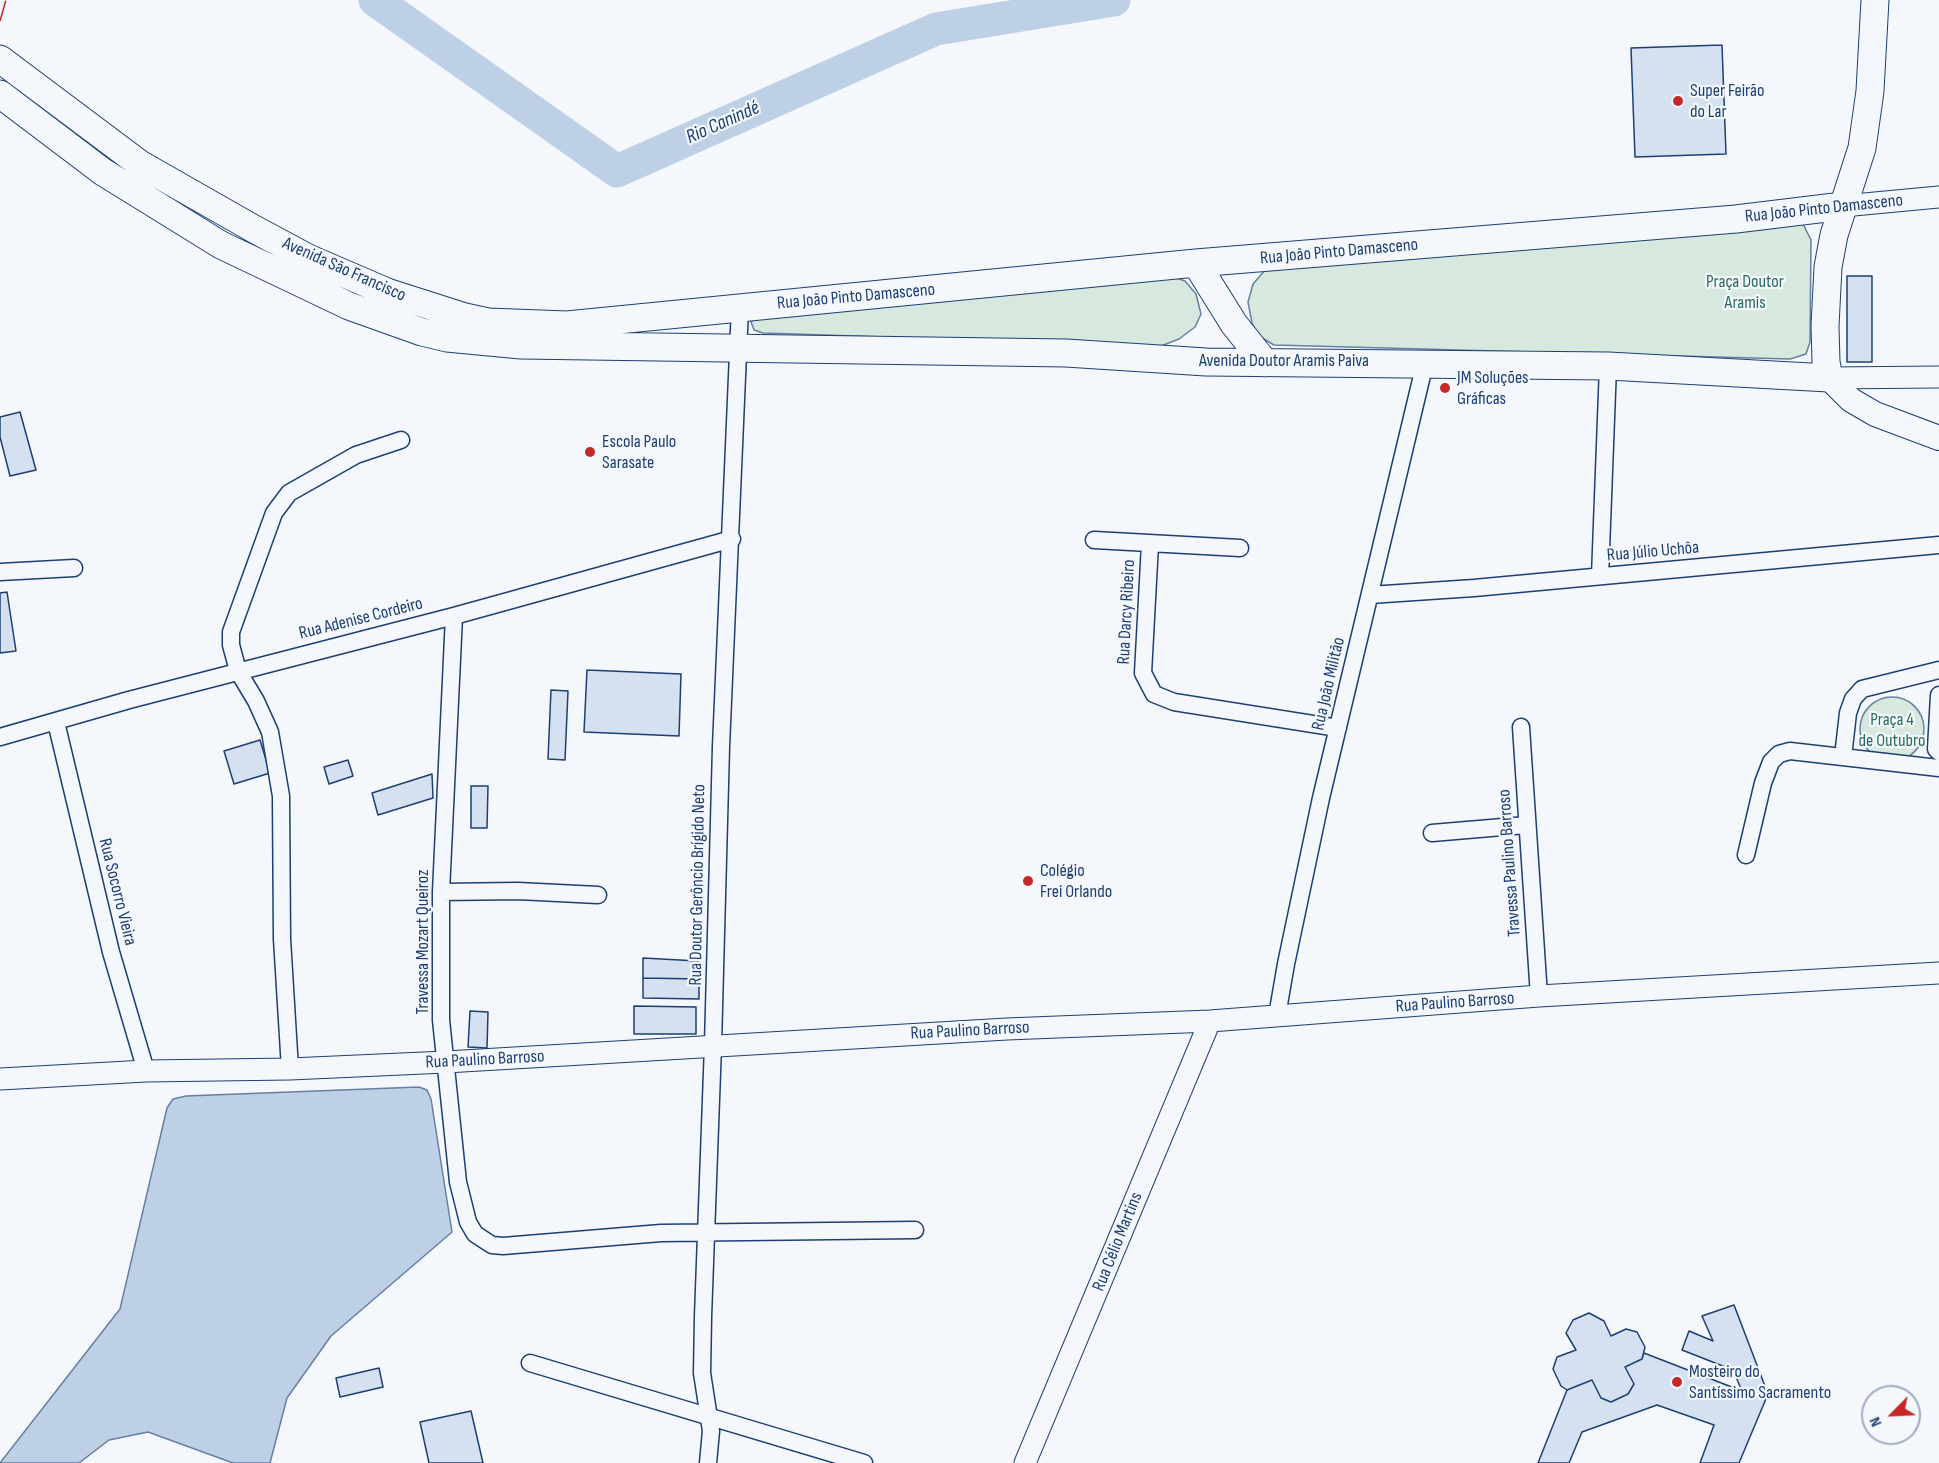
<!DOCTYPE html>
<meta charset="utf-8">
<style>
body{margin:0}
#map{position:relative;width:1939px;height:1463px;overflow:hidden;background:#f4f7fb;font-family:"Sofia Sans Condensed",sans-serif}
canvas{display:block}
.north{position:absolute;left:1861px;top:1385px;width:60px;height:60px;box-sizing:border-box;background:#f4f7fb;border:2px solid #9eadc5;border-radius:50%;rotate:246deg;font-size:16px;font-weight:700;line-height:24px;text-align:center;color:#1d3f73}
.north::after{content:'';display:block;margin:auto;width:21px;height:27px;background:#c62828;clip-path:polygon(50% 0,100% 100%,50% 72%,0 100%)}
</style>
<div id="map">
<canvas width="1939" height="1463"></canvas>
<div class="north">N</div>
</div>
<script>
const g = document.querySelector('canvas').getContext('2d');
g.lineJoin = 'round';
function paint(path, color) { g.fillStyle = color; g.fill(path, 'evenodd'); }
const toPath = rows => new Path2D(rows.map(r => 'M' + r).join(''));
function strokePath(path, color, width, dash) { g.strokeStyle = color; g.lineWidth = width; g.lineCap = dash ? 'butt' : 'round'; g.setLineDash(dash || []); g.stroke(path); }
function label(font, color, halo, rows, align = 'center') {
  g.font = font + ' "Sofia Sans Condensed",sans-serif'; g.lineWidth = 4.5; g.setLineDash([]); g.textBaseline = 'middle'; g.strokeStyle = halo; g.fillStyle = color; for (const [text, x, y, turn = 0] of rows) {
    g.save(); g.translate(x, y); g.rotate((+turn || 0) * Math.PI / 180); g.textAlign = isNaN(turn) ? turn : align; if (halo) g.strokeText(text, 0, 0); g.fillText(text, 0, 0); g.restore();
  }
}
const green = toPath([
 [1803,224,1811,240,1810,342,1806,354,1790,359,1274,345,1259,336,1252,323,1248,302,1253,284,1266,269,1803,224],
 [1170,276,1185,281,1196,294,1201,314,1195,327,1179,339,1161,346,763,333,754,330,751,322,760,315,1170,276],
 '1860 729a32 32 0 1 1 64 0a32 32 0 1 1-64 0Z'
]);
paint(green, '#d7e8df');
strokePath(green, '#687fa3', 1.5);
const water = toPath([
 [419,1087,427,1090,431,1099,452,1232,331,1336,287,1398,270,1463,233,1463,148,1432,109,1440,79,1463,0,1463,120,1309,167,1108,173,1099,186,1096,419,1087]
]);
paint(water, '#bed0e5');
strokePath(water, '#687fa3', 1.5);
strokePath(toPath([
 [375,0,617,171,936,29,1114,0]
]), '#bed0e5', 33);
const building = toPath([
 [1722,45,1726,154,1635,157,1631,48,1722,45],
 [1847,276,1872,276,1872,362,1847,362,1847,276],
 [20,412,36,470,10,476,0,437,0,417,20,412],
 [7,592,16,651,0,653,0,593,7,592],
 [587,670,681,674,679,736,584,732,587,670],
 [551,690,568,691,565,760,548,759,551,690],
 [260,740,270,773,234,784,224,751,260,740],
 [348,760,353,776,329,784,324,767,348,760],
 [432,774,433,798,378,815,372,793,432,774],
 [471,786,488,786,487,828,471,828,471,786],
 [643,958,698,961,699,979,643,978,643,958],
 [643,978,699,979,699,999,643,998,643,978],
 [634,1006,696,1007,696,1034,634,1034,634,1006],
 [470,1011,488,1012,487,1048,468,1047,470,1011],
 [1734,1305,1768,1394,1739,1463,1700,1463,1714,1425,1657,1405,1582,1432,1569,1463,1538,1463,1567,1390,1592,1380,1601,1398,1611,1402,1628,1394,1634,1384,1625,1367,1642,1359,1644,1353,1742,1391,1733,1370,1682,1350,1689,1331,1713,1341,1702,1316,1734,1305],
 [1589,1313,1604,1321,1611,1336,1626,1329,1637,1332,1645,1347,1642,1359,1625,1367,1634,1384,1628,1394,1611,1402,1601,1398,1592,1380,1567,1390,1561,1386,1553,1369,1557,1357,1576,1350,1566,1333,1573,1320,1589,1313],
 [379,1368,383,1387,340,1397,336,1378,379,1368],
 [471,1411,483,1463,429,1463,420,1422,471,1411]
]);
paint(building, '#d5e0f0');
strokePath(building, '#1d3f73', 1.5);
const minor = toPath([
 [1094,540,1240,548],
 [1150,544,1143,673,1154,694,1174,702,1338,728],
 [0,572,74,568],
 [1600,576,1608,366],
 [1370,595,1474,588,1939,545],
 [454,616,441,892,441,1020,458,1182,468,1222,475,1234,492,1245,503,1246,661,1233,915,1230],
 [1939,695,1936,749,1939,752],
 [56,722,111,952,146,1071],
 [1521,727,1539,996],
 [0,737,129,700,454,616,732,539],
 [1843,757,1848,713,1853,699,1862,689,1939,670],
 [1432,833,1526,825],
 [1746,855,1763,783,1771,762,1779,754,1790,751,1939,768],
 [441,892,518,891,598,895],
 [1277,1016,1286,964,1321,798,1425,363],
 [290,1069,282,939,281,796,270,732,256,701,238,671,231,645,231,632,274,513,289,493,356,455,401,440],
 [530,1363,864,1463],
 [708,1463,711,1431,702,1373,703,1317,713,1045,721,747,740,307]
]);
const tertiary = toPath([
 [1843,206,1939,197],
 [1829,378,1939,377],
 [0,1079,146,1071,290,1069,446,1062,1007,1029,1210,1021,1539,996,1939,973],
 [1025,1463,1210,1021]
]);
const secondary = toPath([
 [1829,378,1851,400,1875,414,1939,438]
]);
const primary = toPath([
 [0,59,140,164,254,229,308,258,387,292,465,317,488,322,567,325,1196,263,1736,219,1843,206],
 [0,94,103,172,221,245,349,306,422,332,447,338,521,345,1066,353,1206,362,1608,366,1829,378,1826,362,1825,326,1828,267,1834,235,1862,148,1870,91,1875,0],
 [1196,263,1234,324,1265,363]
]);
strokePath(minor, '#1d3f73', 19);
strokePath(tertiary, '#1d3f73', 23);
strokePath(secondary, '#1d3f73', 26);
strokePath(primary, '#1d3f73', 29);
strokePath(minor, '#f4f7fb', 16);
strokePath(tertiary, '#f4f7fb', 21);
strokePath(secondary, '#f4f7fb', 24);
strokePath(primary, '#f4f7fb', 27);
strokePath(toPath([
 [0,21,6,0]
]), '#c62828', 1.5, [21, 4.5, 3, 4.5]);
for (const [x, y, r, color] of [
 [1678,101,6,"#c62828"],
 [1445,388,6,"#c62828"],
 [590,452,6,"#c62828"],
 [1028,881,6,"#c62828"],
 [1677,1382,6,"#c62828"]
]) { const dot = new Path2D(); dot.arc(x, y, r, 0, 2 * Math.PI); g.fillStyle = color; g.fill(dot); strokePath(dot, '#f4f7fb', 2); }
label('18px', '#1d3f73', '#f4f7fb', [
 ["Super Feirão",1690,91],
 ["do Lar",1690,112],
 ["JM Soluções",1457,378],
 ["Gráficas",1457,399],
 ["Escola Paulo",602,442],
 ["Sarasate",602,463],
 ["Colégio",1040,871],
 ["Frei Orlando",1040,892],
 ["Mosteiro do",1689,1372],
 ["Santíssimo Sacramento",1689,1393]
], 'left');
label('18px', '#1d3f73', '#f4f7fb', [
 ["Rua João Pinto Damasceno",1824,209,-6],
 ["Rua João Pinto Damasceno",1339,252,-5],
 ["Avenida São Francisco",344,270,24],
 ["Rua João Pinto Damasceno",856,297,-5],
 ["Avenida Doutor Aramis Paiva",1284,361],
 ["Rua Júlio Uchôa",1653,552,-5],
 ["Rua Darcy Ribeiro",1127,612,-87],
 ["Rua Adenise Cordeiro",361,619,-14],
 ["Rua João Militão",1329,684,-77],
 ["Travessa Paulino Barroso",1510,863,-94],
 ["Rua Doutor Gerôncio Brígido Neto",698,885,-89],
 ["Rua Socorro Vieira",117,892,76],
 ["Travessa Mozart Queiroz",423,942,-90],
 ["Rua Paulino Barroso",1455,1003,-4],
 ["Rua Paulino Barroso",970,1031,-3],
 ["Rua Paulino Barroso",485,1060,-3],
 ["Rua Célio Martins",1118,1242,-68]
]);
label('18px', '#2c6c60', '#f4f7fb', [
 ["Praça Doutor",1745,282],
 ["Aramis",1745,303],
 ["Praça 4",1892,720],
 ["de Outubro",1892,741]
]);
label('italic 20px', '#1d3f73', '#f4f7fb', [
 ["Rio Canindé",723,123,-24]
]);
</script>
